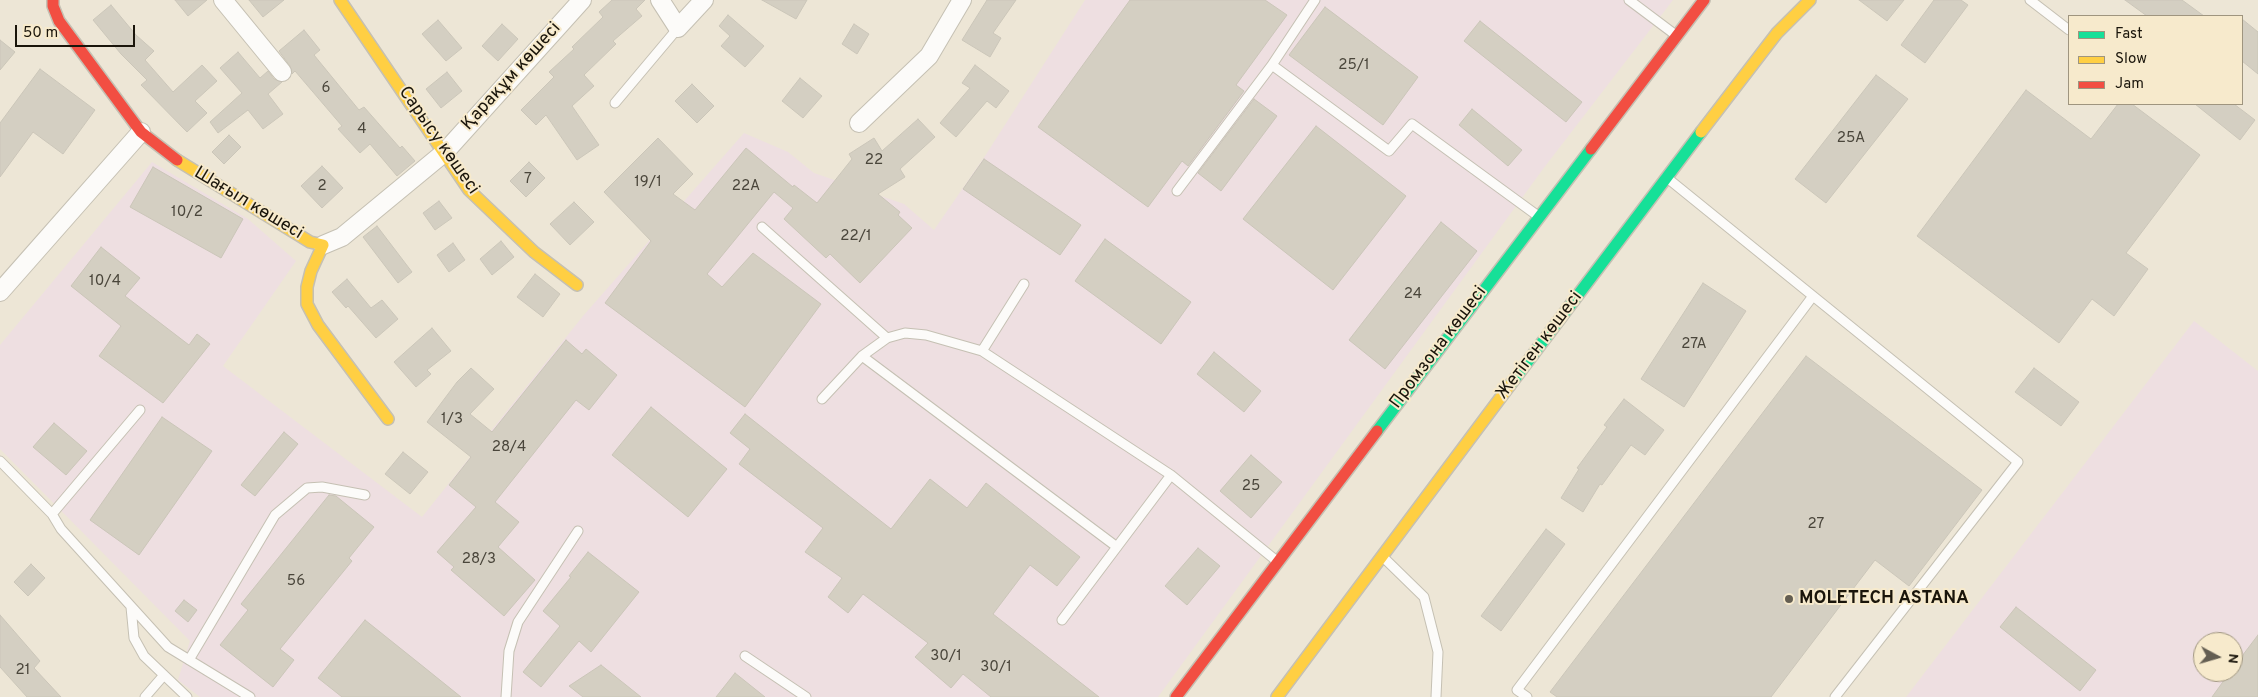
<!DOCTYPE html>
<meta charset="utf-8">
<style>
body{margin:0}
#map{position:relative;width:2258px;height:697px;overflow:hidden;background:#ede6d6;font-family:Overpass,sans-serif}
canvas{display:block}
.legend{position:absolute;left:2068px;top:15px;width:175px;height:90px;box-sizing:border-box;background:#f7eacc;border:1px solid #9f957f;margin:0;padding:6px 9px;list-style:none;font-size:15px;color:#1a150b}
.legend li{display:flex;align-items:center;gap:10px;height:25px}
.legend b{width:25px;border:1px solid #9f957f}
.north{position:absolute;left:2193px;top:632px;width:50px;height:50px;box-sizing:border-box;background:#f7eacc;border:1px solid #9f957f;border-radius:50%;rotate:96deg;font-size:14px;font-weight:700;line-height:20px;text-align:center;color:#1a150b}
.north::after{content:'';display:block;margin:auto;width:18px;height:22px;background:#645e52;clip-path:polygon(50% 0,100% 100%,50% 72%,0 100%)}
.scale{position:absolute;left:15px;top:25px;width:120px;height:22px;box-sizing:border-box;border:2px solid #1a150b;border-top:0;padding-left:6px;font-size:15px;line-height:18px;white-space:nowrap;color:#1a150b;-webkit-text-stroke:4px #f7eacc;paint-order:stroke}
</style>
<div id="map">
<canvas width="2258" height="697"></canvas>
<ul class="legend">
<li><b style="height:6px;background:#16e098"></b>Fast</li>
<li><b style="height:6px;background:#ffcf43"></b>Slow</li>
<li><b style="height:6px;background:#f24e42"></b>Jam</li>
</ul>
<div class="north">N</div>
<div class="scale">50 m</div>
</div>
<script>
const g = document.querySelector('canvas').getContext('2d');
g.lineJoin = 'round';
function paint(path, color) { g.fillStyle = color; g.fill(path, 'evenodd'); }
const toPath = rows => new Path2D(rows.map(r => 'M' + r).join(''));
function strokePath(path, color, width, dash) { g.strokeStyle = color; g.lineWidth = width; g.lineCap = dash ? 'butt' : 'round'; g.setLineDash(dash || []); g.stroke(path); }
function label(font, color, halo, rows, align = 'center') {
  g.font = font + ' Overpass,sans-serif'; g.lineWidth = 4; g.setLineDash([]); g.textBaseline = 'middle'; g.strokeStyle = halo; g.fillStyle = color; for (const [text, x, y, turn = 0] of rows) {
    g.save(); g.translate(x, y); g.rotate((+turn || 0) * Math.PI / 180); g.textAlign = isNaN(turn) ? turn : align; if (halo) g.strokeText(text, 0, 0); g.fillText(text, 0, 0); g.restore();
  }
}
paint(toPath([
 [1085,0,1673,0,1543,169,1158,697,200,697,178,680,190,641,0,449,0,345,152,162,248,219,296,261,223,366,422,517,583,316,744,133,788,152,814,173,904,204,934,230,985,156],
 [2194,321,2258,371,2258,697,1906,697],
 [2203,642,2233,642,2233,672,2203,672]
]), '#eedfe1');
const building = toPath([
 [175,0,207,0,188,16,175,0],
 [249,0,284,0,263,17,249,0],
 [612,0,645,0,636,9,642,16,613,41,616,44,584,75,594,86,572,106,599,145,577,160,546,115,536,125,521,110,554,77,549,72,574,49,572,47,603,17,599,12,612,0],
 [762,0,807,0,796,19,762,0],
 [987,0,1016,0,993,33,1001,38,990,57,962,40,987,0],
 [1130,0,1265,0,1287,15,1236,85,1244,91,1188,166,1182,161,1148,207,1038,127,1130,0],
 [1859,0,1904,0,1887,21,1859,0],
 [1934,0,1961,0,1968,5,1925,63,1901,45,1934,0],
 [2125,0,2182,0,2204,16,2147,16,2125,0],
 [111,5,136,35,154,51,145,60,173,92,202,65,217,81,195,101,207,113,187,132,141,85,147,80,121,54,93,20,111,5],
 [1325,7,1418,77,1383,125,1289,55,1325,7],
 [728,15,764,46,745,67,721,46,730,36,719,26,728,15],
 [2242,19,2258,32,2258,74,2242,61,2242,19],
 [438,20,462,48,446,61,422,34,438,20],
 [1480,21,1582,102,1566,122,1464,41,1480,21],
 [502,24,518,39,498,61,482,46,502,24],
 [854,24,869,34,857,54,842,44,854,24],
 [304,30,320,50,314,55,359,110,364,107,400,148,402,146,415,161,397,176,370,144,360,153,338,129,342,126,295,71,292,74,290,66,279,51,304,30],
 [0,40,15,52,0,70,0,40],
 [238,52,260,78,268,71,274,79,282,82,268,94,283,114,263,129,248,110,218,133,210,122,242,93,220,68,238,52],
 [975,65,1009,91,996,108,987,101,956,137,940,123,970,88,962,83,975,65],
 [40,69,95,110,63,154,33,132,0,177,0,123,40,69],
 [447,72,462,91,441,108,426,89,447,72],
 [1876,75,1908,99,1826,203,1795,179,1876,75],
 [800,78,822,96,803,118,782,101,800,78],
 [692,84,714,106,697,123,675,101,692,84],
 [2026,90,2091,139,2118,104,2132,104,2200,155,2126,253,2148,269,2114,316,2092,299,2059,343,1917,236,2026,90],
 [1254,99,1277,116,1221,191,1198,173,1254,99],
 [2195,104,2234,104,2255,120,2240,140,2195,104],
 [1472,109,1522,150,1508,166,1459,125,1472,109],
 [918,119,935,137,900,169,905,177,878,194,900,212,898,215,912,228,860,283,830,254,826,258,784,219,793,208,774,192,707,274,722,287,753,253,821,304,745,407,605,303,651,241,604,192,658,138,693,174,673,194,695,210,746,148,793,187,794,185,817,203,852,159,849,154,874,138,882,151,918,119],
 [1316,126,1406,196,1333,290,1243,219,1316,126],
 [229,135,241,147,224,164,212,152,229,135],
 [984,159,1081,225,1060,255,963,189,984,159],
 [529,162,545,178,526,197,510,181,529,162],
 [322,166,343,188,322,208,301,186,322,166],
 [153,167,243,219,221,258,130,207,153,167],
 [439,201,452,218,435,230,423,213,439,201],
 [574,202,594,222,570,245,550,224,574,202],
 [1441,222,1477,251,1385,369,1349,340,1441,222],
 [377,226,412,272,398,283,363,237,377,226],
 [1105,239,1191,302,1161,344,1075,281,1105,239],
 [501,241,514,257,492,275,480,259,501,241],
 [453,243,465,260,449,272,437,255,453,243],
 [101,247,140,278,125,296,189,345,197,334,210,344,163,403,99,356,121,326,71,286,101,247],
 [535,274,560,294,543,317,517,297,535,274],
 [347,279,371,308,382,300,398,319,376,338,348,306,346,308,332,292,347,279],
 [1703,283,1746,311,1684,407,1641,379,1703,283],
 [432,328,451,351,427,370,431,374,416,387,394,362,432,328],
 [566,340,582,354,586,349,617,375,589,410,576,400,495,502,519,522,498,547,535,580,504,616,451,570,454,567,437,552,476,507,449,485,471,457,427,422,457,382,471,368,494,389,470,414,492,432,566,340],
 [1214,352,1261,391,1244,412,1197,374,1214,352],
 [1806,356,1982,490,1909,586,1875,560,1771,697,1557,697,1550,692,1806,356],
 [2034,368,2079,402,2061,426,2015,392,2034,368],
 [1624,399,1664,430,1645,455,1631,445,1602,485,1600,484,1583,512,1561,498,1579,469,1577,468,1607,427,1604,425,1624,399],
 [651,407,727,469,688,517,612,455,651,407],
 [745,414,891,529,930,479,967,508,986,483,1080,557,1057,586,1030,565,993,614,1099,697,991,697,963,674,951,688,915,657,928,643,863,594,848,613,828,597,842,578,805,552,823,528,739,464,750,449,730,433,745,414],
 [162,417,212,451,139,555,90,520,162,417],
 [54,423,87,451,66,475,33,447,54,423],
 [284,432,298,444,255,496,241,485,284,432],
 [403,452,428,472,410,494,385,474,403,452],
 [1251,455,1282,482,1251,518,1220,491,1251,455],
 [329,495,336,496,374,527,349,558,352,561,280,649,294,660,273,687,220,645,248,610,241,604,329,495],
 [1546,529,1565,544,1501,631,1481,616,1546,529],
 [1198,548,1220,566,1187,605,1165,586,1198,548],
 [588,552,639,592,591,652,579,641,541,687,523,672,560,626,543,611,571,577,569,576,588,552],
 [31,564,45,578,28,596,14,582,31,564],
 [184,600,197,610,188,622,175,611,184,600],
 [2016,607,2096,670,2080,691,2000,627,2016,607],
 [0,615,40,661,34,668,61,697,27,697,0,667,0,615],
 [365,620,425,668,461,697,342,697,318,678,365,620],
 [2258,635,2258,697,2212,697,2230,672,2233,672,2233,668,2258,635],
 [601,665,641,697,583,697,569,686,601,665],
 [735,673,765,697,716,697,735,673]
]);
paint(building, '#d4cfc2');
strokePath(building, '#cbc6b9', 1);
const lane = toPath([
 [1629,0,1677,36],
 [2030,0,2069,30],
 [1272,65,1315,0],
 [615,103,678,28],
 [1666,177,2018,462,1835,697],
 [1177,191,1272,65,1389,151,1412,124,1538,216],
 [762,227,887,338],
 [1024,284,982,351,1171,475,1278,562],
 [862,356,1117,547],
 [822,399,862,356,887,338,905,333,926,335,982,351],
 [140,410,52,514,61,529,168,647,250,697],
 [0,461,52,514],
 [1383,557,1424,597,1438,652,1436,697],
 [131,607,134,638,144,656,187,697],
 [1062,620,1171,475],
 [745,656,806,697],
 [189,660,275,515,307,488,322,487,365,495],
 [145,697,164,675],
 [506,697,509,651,518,622,578,531],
 [1527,697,1517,690,1813,296]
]);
const street = toPath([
 [223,0,282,72],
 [660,0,678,28,704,0],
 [859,123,929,56,962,0],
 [323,245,342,237,445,152,582,0],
 [0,292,141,132]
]);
const fast = toPath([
 [1510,385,1701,132],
 [1377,431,1591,149]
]);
const slow = toPath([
 [340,0,469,190,534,252,577,285],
 [1701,132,1777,33,1810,0],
 [177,160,310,242,323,245,311,271,307,287,307,304,318,325,388,419],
 [1277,697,1510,385]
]);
const jam = toPath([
 [53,0,53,6,59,21,141,132,177,160],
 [1591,149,1704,0],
 [1176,697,1377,431]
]);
strokePath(lane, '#c5c0b3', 11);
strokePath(street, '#c5c0b3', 20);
strokePath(fast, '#c5c0b3', 14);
strokePath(slow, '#c5c0b3', 14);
strokePath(jam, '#c5c0b3', 14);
strokePath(lane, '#fcfbf9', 9);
strokePath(street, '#fcfbf9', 18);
strokePath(fast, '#16e098', 11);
strokePath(slow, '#ffcf43', 11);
strokePath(jam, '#f24e42', 11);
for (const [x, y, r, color] of [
 [1789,599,5,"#645e52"]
]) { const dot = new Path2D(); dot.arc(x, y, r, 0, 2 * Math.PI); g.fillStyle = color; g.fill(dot); strokePath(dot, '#f7eacc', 2); }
label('15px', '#4a463b', null, [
 ["25/1",1354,66],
 ["6",326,89],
 ["4",362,130],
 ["25А",1851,139],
 ["22",874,161],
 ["7",528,180],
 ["19/1",648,183],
 ["2",322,187],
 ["22А",746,187],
 ["10/2",187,213],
 ["22/1",856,237],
 ["10/4",105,282],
 ["24",1413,295],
 ["27А",1694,345],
 ["1/3",452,420],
 ["28/4",509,448],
 ["25",1251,487],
 ["27",1816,525],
 ["28/3",479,560],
 ["56",296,582],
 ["30/1",946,657],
 ["30/1",996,668],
 ["21",23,671]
]);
label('18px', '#1a150b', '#f7eacc', [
 ["Қарақұм көшесі",512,77,-48],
 ["Сарысу көшесі",438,141,55],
 ["Шағыл көшесі",248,204,31],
 ["Жетіген көшесі",1540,346,-53],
 ["Промзона көшесі",1439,348,-53]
]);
label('bold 18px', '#1a150b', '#f7eacc', [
 ["MOLETECH ASTANA",1799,599]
], 'left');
</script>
